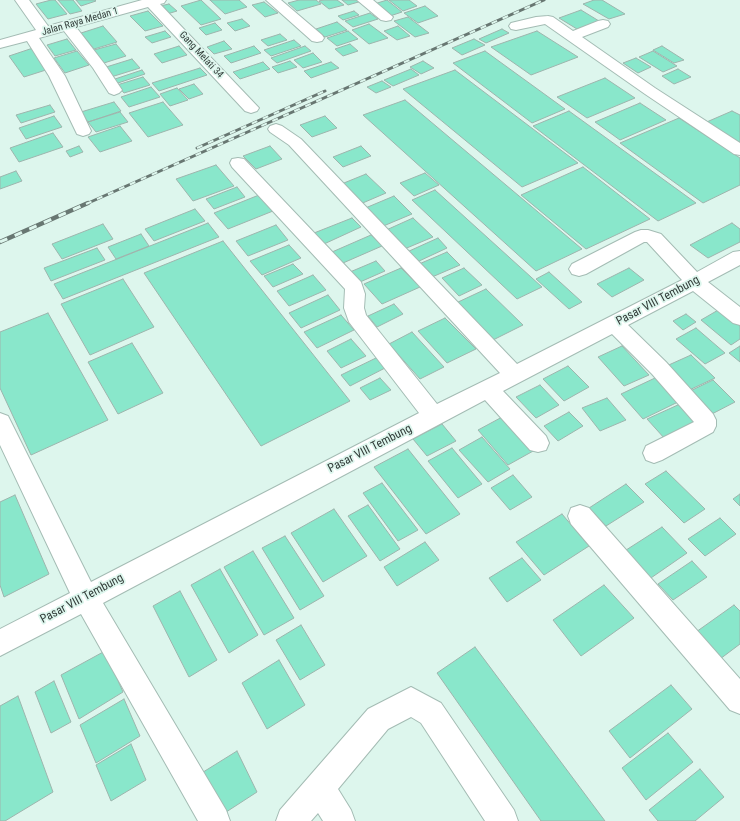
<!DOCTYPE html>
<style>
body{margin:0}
canvas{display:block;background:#ddf6ed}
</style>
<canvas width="740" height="821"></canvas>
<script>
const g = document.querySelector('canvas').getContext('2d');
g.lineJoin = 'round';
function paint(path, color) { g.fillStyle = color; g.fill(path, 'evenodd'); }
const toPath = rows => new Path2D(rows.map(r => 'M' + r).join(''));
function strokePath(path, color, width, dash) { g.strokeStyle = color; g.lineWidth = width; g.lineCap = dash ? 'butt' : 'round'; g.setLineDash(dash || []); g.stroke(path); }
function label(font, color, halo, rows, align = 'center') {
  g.font = font + ' "Roboto Condensed",sans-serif'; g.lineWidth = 3.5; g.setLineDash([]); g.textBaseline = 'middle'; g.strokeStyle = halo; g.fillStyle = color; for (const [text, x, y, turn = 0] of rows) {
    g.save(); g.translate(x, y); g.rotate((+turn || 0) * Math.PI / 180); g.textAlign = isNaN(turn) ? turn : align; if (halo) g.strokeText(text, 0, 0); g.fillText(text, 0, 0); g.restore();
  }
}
const building = toPath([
 [51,0,55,0,67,14,48,19,36,4,51,0],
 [58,0,73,0,82,11,70,14,58,0],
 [76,0,95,0,96,1,81,6,76,0],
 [201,0,221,19,201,25,181,6,201,0],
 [210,0,239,0,247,7,225,14,210,0],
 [299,0,316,0,321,4,297,11,288,3,299,0],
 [323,0,337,0,344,5,329,9,319,1,323,0],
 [342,0,361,0,362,1,348,5,342,0],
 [387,0,402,12,387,17,371,5,387,0],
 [389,0,409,0,417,6,403,11,389,0],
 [594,0,602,0,625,14,609,19,583,4,594,0],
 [264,2,278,13,265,17,252,5,264,2],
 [169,4,177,11,167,14,160,6,169,4],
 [425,6,438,16,418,23,404,13,425,6],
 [581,10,599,21,577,29,559,18,581,10],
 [148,11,163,26,145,31,130,16,148,11],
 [354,11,359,15,343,20,338,16,354,11],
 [370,13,378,19,353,27,345,21,370,13],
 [408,17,429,33,415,37,394,21,408,17],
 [242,19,250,26,235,31,227,23,242,19],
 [337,22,347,30,325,37,316,29,337,22],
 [215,23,222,30,206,35,199,28,215,23],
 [369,24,388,38,369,44,352,30,369,24],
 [103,26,117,42,94,49,81,33,103,26],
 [398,26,410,36,397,40,384,31,398,26],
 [502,29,509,33,486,43,479,39,502,29],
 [165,31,171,37,152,43,145,37,165,31],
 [348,31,358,39,337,46,327,38,348,31],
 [537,31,578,57,531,75,491,47,537,31],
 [280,34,287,40,268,46,261,40,280,34],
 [67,39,76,50,55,56,47,45,67,39],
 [474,39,485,45,462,55,452,48,474,39],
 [294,40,301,46,271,56,264,50,294,40],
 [224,41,232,49,214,54,207,47,224,41],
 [116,44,126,56,104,63,94,50,116,44],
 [350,44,358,51,343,56,335,49,350,44],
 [179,46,187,55,162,63,154,54,179,46],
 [254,46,261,53,231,63,224,56,254,46],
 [305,46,311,51,277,63,271,58,305,46],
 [662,46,684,60,674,63,653,50,662,46],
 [33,48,49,69,24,77,9,56,33,48],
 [77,51,89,65,65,73,54,58,77,51],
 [485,51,565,109,532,123,453,63,485,51],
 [653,51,677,66,663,72,639,57,653,51],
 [313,53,322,62,303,68,294,60,313,53],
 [636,58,651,67,638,73,623,63,636,58],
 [132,59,140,68,111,77,103,68,132,59],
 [290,61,297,67,278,73,272,67,290,61],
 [423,61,434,68,421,74,410,67,423,61],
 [263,62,270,69,240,79,233,72,263,62],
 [331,62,339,68,311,78,304,71,331,62],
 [200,68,207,75,159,91,152,83,200,68],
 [411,69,419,75,393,86,384,80,411,69],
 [678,69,691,77,674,84,662,76,678,69],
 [142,70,145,74,115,84,112,80,142,70],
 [455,70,578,163,522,187,403,89,455,70],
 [143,77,150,85,124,93,117,85,143,77],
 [605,78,635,98,587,118,557,97,605,78],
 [382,81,391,87,376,93,367,87,382,81],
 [194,84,203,94,189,99,179,89,194,84],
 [151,87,160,97,129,107,121,97,151,87],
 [177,88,188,100,170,106,160,94,177,88],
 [405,100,582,249,536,271,363,115,405,100],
 [114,102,121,111,88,122,81,112,114,102],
 [163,102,183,125,148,137,129,113,163,102],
 [640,103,666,120,620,140,595,122,640,103],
 [50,105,55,112,21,123,16,115,50,105],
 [569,111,696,203,658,221,533,126,569,111],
 [732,111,740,115,740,148,702,124,732,111],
 [120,112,128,122,96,132,88,122,120,112],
 [54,116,62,127,26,139,19,128,54,116],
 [325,116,337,128,312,137,300,125,325,116],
 [679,118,740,158,740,185,703,203,620,143,679,118],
 [120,126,132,141,100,152,88,137,120,126],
 [53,133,63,147,19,162,10,148,53,133],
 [79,146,83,152,70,157,66,151,79,146],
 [270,146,282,159,256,169,243,156,270,146],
 [361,146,371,156,343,167,333,157,361,146],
 [216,165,234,186,193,201,176,179,216,165],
 [583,167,650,219,586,249,521,195,583,167],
 [16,171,22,181,0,189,0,177,16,171],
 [425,173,439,185,414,196,400,183,425,173],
 [366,174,386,193,358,205,339,185,366,174],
 [237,187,245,197,214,209,206,199,237,187],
 [435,190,542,287,517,299,412,200,435,190],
 [259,195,273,211,228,229,214,213,259,195],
 [394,196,412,214,381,227,363,209,394,196],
 [195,209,205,221,154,241,145,229,195,209],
 [352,218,361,227,324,244,314,233,352,218],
 [413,218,433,237,402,250,384,231,413,218],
 [208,223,219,237,63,299,54,284,208,223],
 [732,223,740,229,740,242,708,258,690,245,732,223],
 [103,224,113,239,62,259,52,244,103,224],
 [276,225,288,240,248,256,236,241,276,225],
 [141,234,149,246,116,259,108,247,141,234],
 [371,235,382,246,343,263,332,252,371,235],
 [438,238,447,248,417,262,407,252,438,238],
 [223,241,350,401,261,446,144,273,223,241],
 [289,245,301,258,262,275,250,261,289,245],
 [97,248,105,260,51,281,44,268,97,248],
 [447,252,460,265,432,277,419,264,447,252],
 [376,261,385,271,360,282,350,272,376,261],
 [293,264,303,274,273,287,264,276,293,264],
 [401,268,420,287,382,304,364,284,401,268],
 [464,268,482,285,459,296,442,278,464,268],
 [629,268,644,280,612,297,597,284,629,268],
 [549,272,582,302,569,309,536,279,549,272],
 [313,275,326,290,289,306,277,291,313,275],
 [123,279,154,327,90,355,61,304,123,279],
 [486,289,523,325,493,340,456,303,486,289],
 [328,295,340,310,301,328,289,313,328,295],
 [394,304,403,314,377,327,368,316,394,304],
 [720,309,740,326,740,339,731,345,701,320,720,309],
 [48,313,108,420,31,455,0,388,0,332,48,313],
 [686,314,696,322,683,330,673,321,686,314],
 [341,315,354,330,317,348,304,332,341,315],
 [445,318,476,349,447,363,418,331,445,318],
 [696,328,725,353,705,364,676,339,696,328],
 [412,332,444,367,420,379,389,344,412,332],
 [351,339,366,356,341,368,327,351,351,339],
 [132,343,163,393,118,414,88,362,132,343],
 [622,346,649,375,624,386,598,357,622,346],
 [740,346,740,362,729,353,740,346],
 [691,355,715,378,685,392,662,368,691,355],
 [378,357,387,367,350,386,341,375,378,357],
 [568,366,589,387,564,401,543,379,568,366],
 [380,378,391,390,370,400,360,388,380,378],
 [655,378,678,402,643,419,621,394,655,378],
 [713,380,735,402,708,416,686,393,713,380],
 [540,385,559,405,536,418,516,397,540,385],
 [607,398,626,420,600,431,582,408,607,398],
 [680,404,698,423,665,439,647,419,680,404],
 [569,412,583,426,558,441,544,426,569,412],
 [504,416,535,450,508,465,478,430,504,416],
 [442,424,456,441,427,456,413,439,442,424],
 [482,437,510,469,488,482,459,450,482,437],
 [452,448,482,484,458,498,428,461,452,448],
 [408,449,460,514,426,534,374,467,408,449],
 [666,471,705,509,684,523,645,484,666,471],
 [513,475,532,497,510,510,491,488,513,475],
 [382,483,418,530,398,541,363,493,382,483],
 [626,484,644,502,606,526,589,508,626,484],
 [740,494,740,506,733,499,740,494],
 [15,495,49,574,4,597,0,585,0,502,15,495],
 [368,505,400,549,380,561,348,516,368,505],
 [334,509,367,556,323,582,291,533,334,509],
 [562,514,589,546,544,575,516,542,562,514],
 [720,518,736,534,705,556,688,539,720,518],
 [662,527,687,553,648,580,623,552,662,527],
 [285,536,324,596,300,610,262,548,285,536],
 [425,542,439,560,397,586,384,567,425,542],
 [253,551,294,618,264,635,224,567,253,551],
 [522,558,541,580,507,602,489,578,522,558],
 [692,561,707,577,673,600,658,584,692,561],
 [220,569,258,635,229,653,191,585,220,569],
 [604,585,634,618,581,656,553,620,604,585],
 [180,591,217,660,189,677,153,606,180,591],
 [734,605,740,611,740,644,720,659,696,632,734,605],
 [301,625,325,665,300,680,276,640,301,625],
 [475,647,605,821,541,821,437,673,475,647],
 [105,651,123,692,79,719,61,675,105,651],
 [279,660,305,705,267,729,242,683,279,660],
 [54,681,71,722,51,733,35,692,54,681],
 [671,685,692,709,630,758,609,731,671,685],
 [18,696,53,792,5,821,0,821,0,706,18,696],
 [124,699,140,736,96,763,80,725,124,699],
 [668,733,693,762,646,800,622,768,668,733],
 [131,744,146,780,111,801,96,765,131,744],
 [237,751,257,792,220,816,200,774,237,751],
 [700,769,724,797,695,821,658,821,649,810,700,769]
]);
paint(building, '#89e7cb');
strokePath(building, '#9db5ad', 1);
const minor = toPath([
 [15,0,29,0,48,26,142,0,166,0,164,3,160,4,259,108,257,111,251,113,245,111,148,7,76,27,106,66,122,90,119,93,114,95,109,93,93,68,64,31,39,38,65,76,91,131,89,134,83,136,77,134,49,76,27,41,0,48,0,40,36,30,15,0],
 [266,0,281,0,322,35,324,38,322,41,317,42,312,41,266,0],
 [357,0,373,0,393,17,391,20,386,21,381,20,357,0],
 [548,16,553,17,573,31,598,21,603,20,608,21,610,24,608,27,582,37,655,88,740,143,740,155,734,154,645,94,545,24,516,30,511,29,509,26,511,23,536,17,548,16],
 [276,124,282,126,301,139,517,364,682,280,647,242,644,242,586,274,579,276,572,274,569,269,572,264,635,232,641,230,648,230,661,234,697,272,733,252,740,251,740,265,708,282,740,307,740,325,733,323,693,291,628,325,666,362,713,414,716,420,716,426,713,432,662,460,654,463,646,460,643,453,646,446,694,422,652,374,612,334,503,391,546,436,549,443,546,450,538,452,530,450,485,400,103,603,226,810,230,821,198,821,81,614,0,656,0,629,70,593,0,445,0,413,8,416,91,582,419,413,349,322,344,308,345,289,232,167,230,163,232,159,238,158,244,159,361,282,365,294,364,308,366,315,437,404,500,373,289,145,270,132,268,129,270,126,276,124],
 [580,505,589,508,740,679,740,714,730,710,571,524,568,516,571,508,580,505],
 [411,687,441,703,514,810,518,821,485,821,421,723,411,717,388,729,338,789,351,810,355,821,323,821,318,813,311,821,276,821,280,810,368,709,411,687]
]);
strokePath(minor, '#a4bcb4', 2);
paint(minor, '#fff');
const railFar1 = toPath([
 [197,148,325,91],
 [86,204,544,0]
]);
const rail = toPath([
 [0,242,88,203]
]);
strokePath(railFar1, '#687772', 3);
strokePath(rail, '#687772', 4.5);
strokePath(railFar1, '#ddf6ed', 2, [6]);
strokePath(rail, '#ddf6ed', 3, [8]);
label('10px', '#323c39', '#ddf6ed', [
 ["Jalan Raya Medan 1",80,22,-16],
 ["Gang Melati 34",201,55,47]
]);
label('12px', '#323c39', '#ddf6ed', [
 ["Pasar VIII Tembung",658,301,-28],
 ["Pasar VIII Tembung",370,449,-27],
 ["Pasar VIII Tembung",82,599,-28]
]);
</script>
